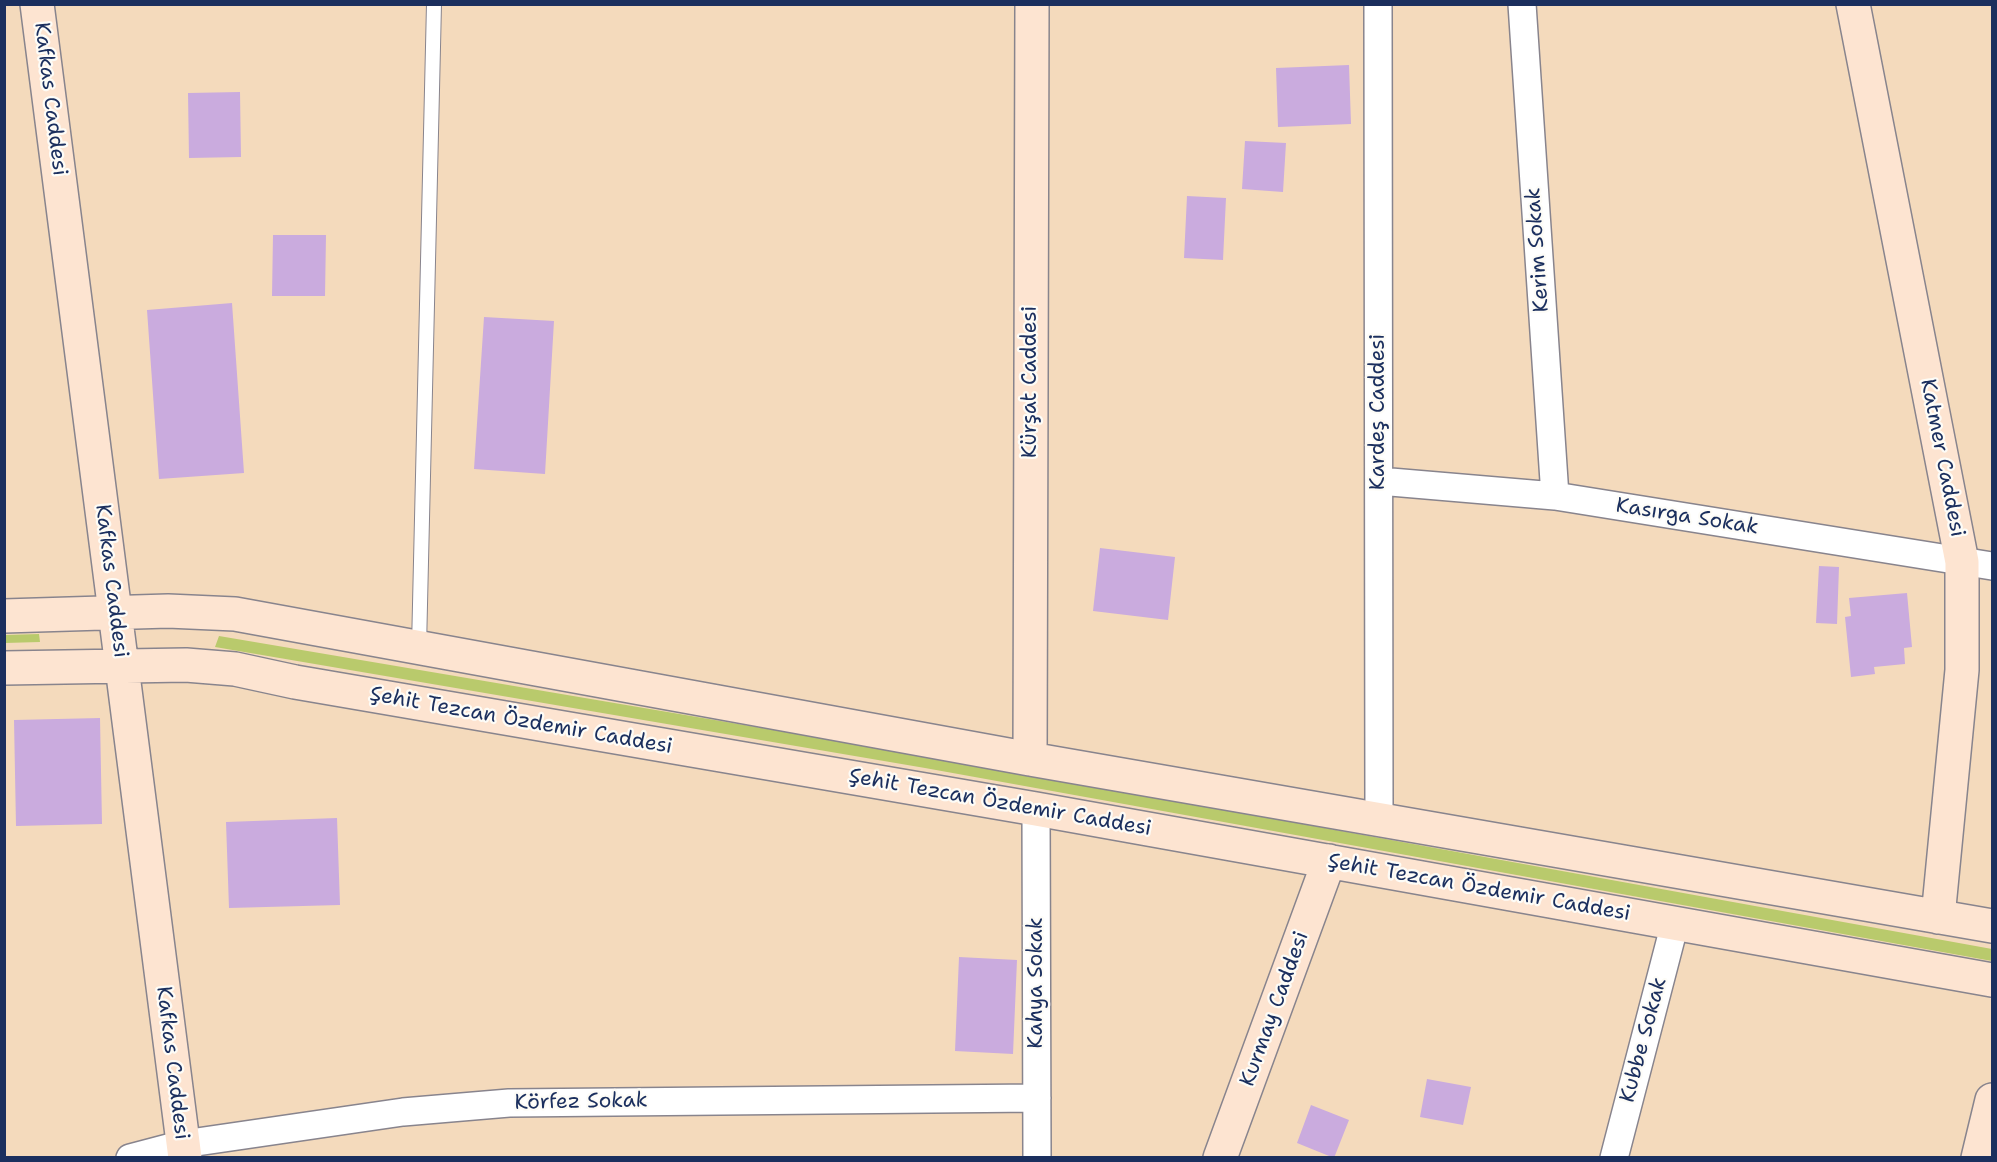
<!DOCTYPE html>
<meta charset="utf-8">
<style>
body{margin:0}
#map{position:relative;width:1997px;height:1162px;overflow:hidden;background:#f4dabc;font-family:"Shantell Sans",sans-serif}
canvas{display:block}
.frame{position:absolute;inset:0;border:6px solid #1b2f5e;pointer-events:none}
</style>
<div id="map">
<canvas width="1997" height="1162"></canvas>
<div class="frame"></div>
</div>
<script>
const g = document.querySelector('canvas').getContext('2d');
g.lineJoin = 'round';
function paint(path, color) { g.fillStyle = color; g.fill(path, 'evenodd'); }
const toPath = rows => new Path2D(rows.map(r => 'M' + r).join(''));
function strokePath(path, color, width, dash) { g.strokeStyle = color; g.lineWidth = width; g.lineCap = dash ? 'butt' : 'round'; g.setLineDash(dash || []); g.stroke(path); }
function label(font, color, halo, rows, align = 'center') {
  g.font = font + ' "Shantell Sans",sans-serif'; g.lineWidth = 4.5; g.setLineDash([]); g.textBaseline = 'middle'; g.strokeStyle = halo; g.fillStyle = color; for (const [text, x, y, turn = 0] of rows) {
    g.save(); g.translate(x, y); g.rotate((+turn || 0) * Math.PI / 180); g.textAlign = isNaN(turn) ? turn : align; if (halo) g.strokeText(text, 0, 0); g.fillText(text, 0, 0); g.restore();
  }
}
paint(toPath([
 [39,634,40,642,5,643,5,635],
 [219,636,939,758,1992,949,1992,961,925,768,215,647]
]), '#b9ca6c');
paint(toPath([
 [1349,65,1351,124,1278,127,1276,68],
 [240,92,241,157,189,158,188,93],
 [1245,141,1286,143,1283,192,1242,189],
 [1187,196,1226,198,1223,260,1184,258],
 [273,235,326,235,325,296,272,296],
 [232,303,244,473,159,479,147,310],
 [484,317,554,321,545,474,474,469],
 [1100,548,1175,557,1168,620,1093,611],
 [1819,566,1839,567,1837,624,1816,623],
 [1907,593,1912,647,1904,648,1905,664,1874,667,1875,674,1851,677,1845,617,1851,616,1849,598],
 [100,718,102,824,16,826,14,720],
 [337,818,340,905,229,908,226,822],
 [959,957,1017,960,1013,1054,955,1051],
 [1427,1079,1471,1087,1463,1125,1420,1117],
 [1311,1105,1349,1120,1334,1158,1297,1143]
]), '#caabde');
const lane = toPath([
 [419,647,434,4]
]);
const street = toPath([
 [1378,4,1379,819],
 [1522,4,1555,496],
 [1379,481,1555,496,1992,566],
 [1036,809,1037,1158],
 [130,1158,183,1144,403,1112,509,1103,1037,1098],
 [1614,1158,1675,923]
]);
const secondary = toPath([
 [37,4,185,1158],
 [1853,4,1962,562,1962,670,1938,917],
 [4,616,168,611,235,614,1030,759,1992,926],
 [4,668,186,665,235,669,295,682,1036,809,1992,980],
 [1030,759,1032,4],
 [1220,1158,1329,861],
 [1978,1158,1992,1100]
]);
strokePath(lane, '#88848d', 16);
strokePath(street, '#88848d', 30);
strokePath(secondary, '#88848d', 36);
strokePath(lane, '#fff', 14);
strokePath(street, '#fff', 27);
strokePath(secondary, '#fde4d1', 33);
label('21px', '#1b2f5e', '#fdfcf7', [
 ["Kafkas Caddesi",50,99,83],
 ["Kerim Sokak",1538,250,-94],
 ["Kürşat Caddesi",1031,382,-90],
 ["Kardeş Caddesi",1379,412,-90],
 ["Katmer Caddesi",1942,458,79],
 ["Kasırga Sokak",1687,517,9],
 ["Kafkas Caddesi",111,581,83],
 ["Şehit Tezcan Özdemir Caddesi",521,721,10],
 ["Şehit Tezcan Özdemir Caddesi",1000,803,10],
 ["Şehit Tezcan Özdemir Caddesi",1479,888,10],
 ["Kahya Sokak",1037,983,-90],
 ["Kurmay Caddesi",1275,1009,-70],
 ["Kubbe Sokak",1644,1040,-75],
 ["Kafkas Caddesi",172,1063,83],
 ["Körfez Sokak",581,1102,-1]
]);
</script>
